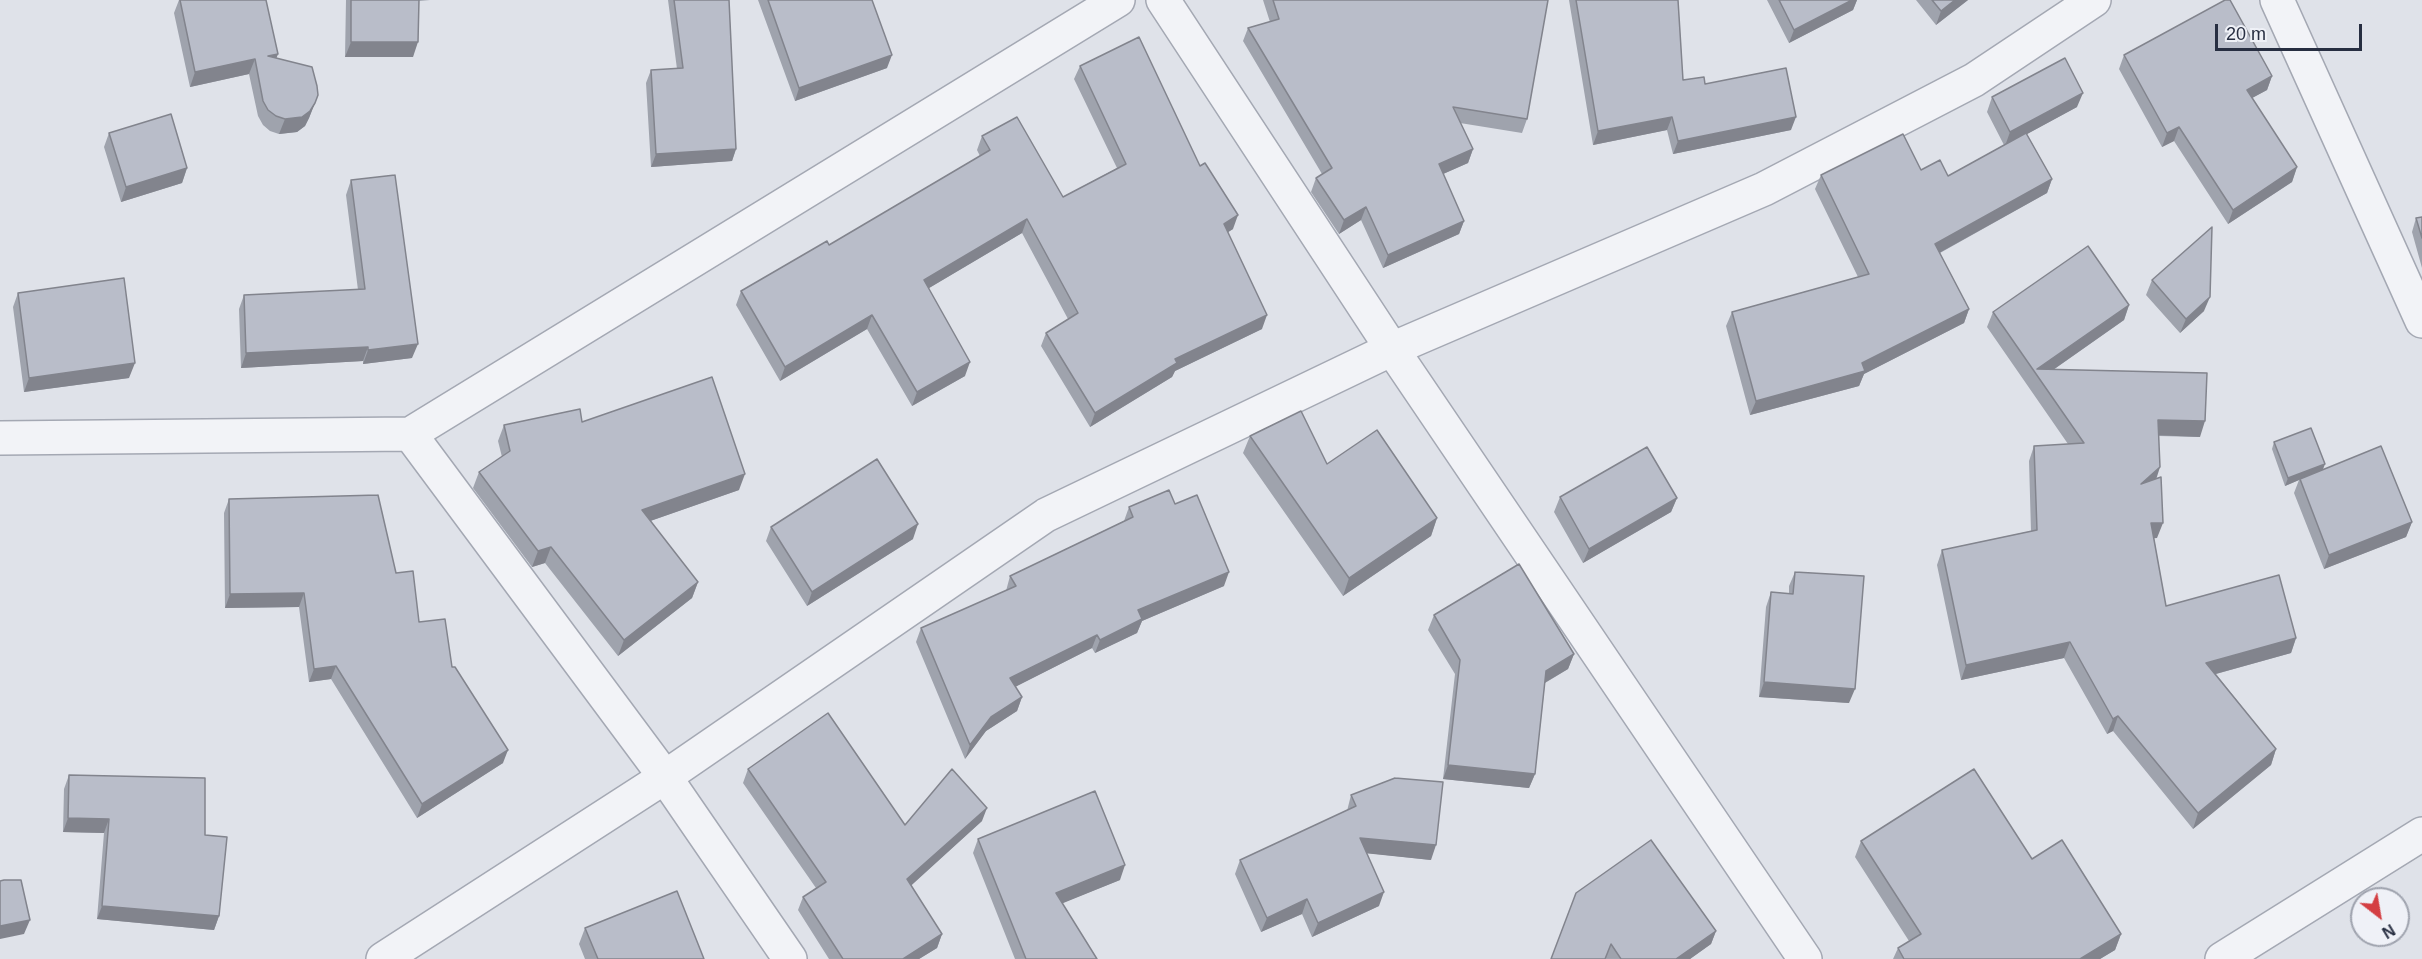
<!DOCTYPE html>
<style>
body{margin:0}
#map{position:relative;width:2422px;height:959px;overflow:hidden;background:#dfe2e9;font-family:Helvetica,sans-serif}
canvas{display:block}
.north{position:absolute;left:2350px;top:887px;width:60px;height:60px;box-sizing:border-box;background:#eff1f7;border:2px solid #9fa3ae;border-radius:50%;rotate:149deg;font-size:16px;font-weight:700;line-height:24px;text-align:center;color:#272e41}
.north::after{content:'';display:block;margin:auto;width:21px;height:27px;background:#d43f43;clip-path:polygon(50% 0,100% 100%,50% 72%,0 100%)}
.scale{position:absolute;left:2215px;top:24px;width:147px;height:27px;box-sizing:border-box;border:3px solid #272e41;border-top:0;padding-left:8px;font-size:18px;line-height:21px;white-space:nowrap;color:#272e41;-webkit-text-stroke:4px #eff1f7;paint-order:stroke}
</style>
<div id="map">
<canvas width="2422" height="959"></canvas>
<div class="north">N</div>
<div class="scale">20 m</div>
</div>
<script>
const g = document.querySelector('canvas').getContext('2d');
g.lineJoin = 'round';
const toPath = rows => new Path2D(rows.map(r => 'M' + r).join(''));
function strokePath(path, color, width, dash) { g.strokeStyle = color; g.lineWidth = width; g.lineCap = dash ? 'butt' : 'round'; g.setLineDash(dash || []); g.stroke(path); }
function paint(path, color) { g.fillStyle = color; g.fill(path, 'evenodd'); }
const minor = toPath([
 [1163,0,1392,349,1805,959],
 [2277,0,2422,321],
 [410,434,1118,0],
 [0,438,410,434,665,777,790,959],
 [383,959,665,777,1046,515,1392,349,1764,189,1974,80,2094,0],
 [2222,959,2422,834]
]);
strokePath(minor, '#a4a8b3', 36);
strokePath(minor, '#f2f3f7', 33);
paint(toPath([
 [179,0,266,0,278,54,276,58,318,95,309,118,305,126,297,132,279,134,270,131,263,125,258,116,249,74,190,87,174,13],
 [346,0,430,0,419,1,413,57,345,57],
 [668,0,729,0,736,149,732,161,651,167,646,83,651,70,677,69],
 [758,0,872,0,887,68,795,101],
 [1263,0,1548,0,1527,119,1522,133,1460,123,1473,149,1468,163,1443,174,1464,221,1459,234,1383,268,1361,220,1339,234,1311,192,1316,178,1322,174,1243,41,1248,28,1270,22],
 [1569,0,1678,0,1683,80,1705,84,1791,130,1673,154,1667,130,1593,145],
 [1767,0,1857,0,1853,10,1789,43],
 [1916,0,1968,0,1936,25],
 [2124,55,2272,76,2267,90,2252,98,2297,167,2292,182,2228,224,2174,141,2162,147,2119,69],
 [1080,66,1200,166,1233,229,1228,232,1262,329,1175,371,1172,377,1090,427,1041,346,1046,333,1068,319,1022,233,929,288,965,376,912,406,867,329,780,381,736,305,741,291,829,245,980,156,977,150,982,136,1063,197,1117,168,1074,79],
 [1992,97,2077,107,2027,134,2052,179,2047,193,1940,253,1969,309,1964,323,1864,374,1859,386,1750,415,1726,326,1732,312,1858,277,1815,189,1821,175,1921,170,1948,176,2004,145,1987,112],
 [109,133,187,168,182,183,121,202,104,147],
 [351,180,412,358,363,364,363,361,241,368,239,309,244,295,358,290,346,195],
 [2422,217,2422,268,2412,232,2416,218],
 [2152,280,2204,311,2180,333,2146,295],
 [18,293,129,378,24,392,13,307],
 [2129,305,2124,320,2053,370,2200,437,2159,436,2156,478,2157,538,2154,538,2166,606,2296,638,2291,653,2216,674,2276,749,2271,765,2193,829,2113,731,2107,734,2064,658,1961,680,1937,565,1942,550,2031,531,2029,461,2034,446,2068,444,1987,327,1993,312],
 [582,422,739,490,650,521,698,582,692,598,618,656,545,563,532,567,473,488,479,472,502,457,498,441,504,425],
 [1250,436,1327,464,1437,518,1431,536,1343,596,1243,453],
 [2274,442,2412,522,2406,537,2324,569,2294,493,2299,480,2285,486,2272,449],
 [1560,497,1677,498,1671,512,1583,563,1554,512],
 [229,499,396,573,419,622,452,667,503,763,417,818,331,679,309,682,299,607,225,608,224,513],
 [1175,504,1224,586,1142,621,1137,633,1095,653,1092,648,1015,687,1022,697,1017,711,986,731,965,759,916,642,921,628,1006,591,1010,576,1124,521,1129,507],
 [771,527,913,539,807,606,766,541],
 [1795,572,1849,703,1759,697,1766,607,1771,592,1789,594,1789,586],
 [1434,615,1574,654,1568,669,1545,683,1535,774,1529,788,1443,779,1455,674,1428,630],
 [748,769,905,825,982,821,911,885,942,934,937,948,919,959,829,959,798,910,803,897,816,888,743,783],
 [69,775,205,835,219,916,214,930,97,919,104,833,63,832,64,789],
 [1351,795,1431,860,1367,853,1379,906,1312,937,1302,914,1261,932,1235,874,1240,860,1347,811],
 [978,839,1120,880,1062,903,1097,959,1015,959,973,853],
 [1861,841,2032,859,2121,934,2115,950,2100,959,1893,959,1898,948,1909,941,1855,857],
 [1576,893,1716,931,1711,944,1690,959,1606,959],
 [585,928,704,959,585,959,579,944]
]), '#9fa3ad');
paint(toPath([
 [1852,0,1857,0,1853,10,1789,43,1794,30],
 [1955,0,1968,0,1936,25,1941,11],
 [351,42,418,42,413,57,345,57],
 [278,54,272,69,268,56],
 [892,55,887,68,795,101,799,88],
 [255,59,249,74,190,87,195,72],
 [2272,76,2267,90,2241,104,2247,90],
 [2083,93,2077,107,2005,146,2010,132],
 [315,103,309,118,305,126,297,132,279,134,285,119],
 [1672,117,1667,130,1593,145,1598,131],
 [1796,117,1791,130,1673,154,1678,141],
 [2179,127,2174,141,2162,147,2167,133],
 [736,149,732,161,651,167,656,154],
 [1473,149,1468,163,1434,178,1439,164],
 [2297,167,2292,182,2228,224,2233,210],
 [187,168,182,183,121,202,126,187],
 [2052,179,2047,193,1930,258,1935,244],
 [1366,207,1361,220,1339,234,1344,220],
 [1238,215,1233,229,1219,238,1224,224],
 [1027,219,1022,233,919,294,924,280],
 [1464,221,1459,234,1383,268,1388,255],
 [2210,297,2204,311,2180,333,2186,319],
 [2129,305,2124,320,2040,379,2037,369],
 [1969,309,1964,323,1864,374,1859,386,1750,415,1756,401,1862,363],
 [872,315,867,329,780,381,785,367],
 [1267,315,1262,329,1175,371,1172,377,1090,427,1095,413,1175,359],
 [418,344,412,358,363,364,368,350],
 [368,347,363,361,241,368,246,353],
 [970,362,965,376,912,406,917,392],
 [135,363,129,378,24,392,29,378],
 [2158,420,2205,421,2200,437,2153,435],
 [2325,464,2322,472,2300,479,2299,480,2285,486,2288,478],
 [2160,467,2155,483,2141,484],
 [745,474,739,490,636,526,642,510],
 [1677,498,1671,512,1583,563,1589,549],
 [1437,518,1431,536,1343,596,1349,578],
 [2412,522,2406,537,2324,569,2329,555],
 [2151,523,2163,523,2157,538,2145,539],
 [918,524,913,539,807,606,812,592],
 [551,547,545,563,532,567,538,551],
 [1229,572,1224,586,1142,621,1137,633,1095,653,1100,640,1138,610],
 [698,582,692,598,618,656,624,640],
 [304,593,299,607,225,608,230,594],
 [1097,635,1092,648,1005,692,1010,678],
 [2296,638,2291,653,2201,678,2206,663],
 [2070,642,2064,658,1961,680,1966,665],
 [1574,654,1568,669,1541,685,1546,671],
 [336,666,331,679,309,682,314,669],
 [1764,682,1855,689,1849,703,1759,697],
 [1022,697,1017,711,986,731,965,759,970,745,991,717],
 [2118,716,2113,731,2107,734,2113,719],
 [2276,749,2271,765,2193,829,2198,813],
 [508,750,503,763,417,818,422,804],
 [1448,765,1535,774,1529,788,1443,779],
 [987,808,982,821,903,893,907,879],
 [68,818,109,819,104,833,63,832],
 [1360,838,1436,845,1431,860,1354,852],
 [1125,865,1120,880,1051,908,1056,893],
 [1384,892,1379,906,1312,937,1318,923],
 [1307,899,1302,914,1261,932,1267,918],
 [102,906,219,916,214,930,97,919],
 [30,920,24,934,0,939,0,926],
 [1716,931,1711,944,1690,959,1676,959],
 [942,934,937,948,919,959,903,959],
 [2121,934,2115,950,2100,959,2080,959]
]), '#82848d');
const building = toPath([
 [180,0,266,0,278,54,268,56,312,67,317,86,318,95,315,103,310,111,302,117,285,119,276,116,268,110,263,101,255,59,195,72,180,0],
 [351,0,419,0,418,42,351,42,351,0],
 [674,0,729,0,736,149,656,154,651,70,683,68,674,0],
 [768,0,872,0,892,55,799,88,768,0],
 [1273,0,1548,0,1527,119,1453,107,1473,149,1439,164,1464,221,1388,255,1366,207,1344,220,1316,178,1332,168,1248,28,1279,19,1273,0],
 [1576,0,1678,0,1683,80,1704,77,1705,84,1786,68,1796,117,1678,141,1672,117,1598,131,1576,0],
 [1779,0,1852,0,1794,30,1779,0],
 [1932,0,1955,0,1941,11,1932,0],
 [2225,0,2230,0,2272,76,2247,90,2297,167,2233,210,2179,127,2167,133,2124,55,2225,0],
 [1139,37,1200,166,1205,163,1238,215,1224,224,1267,315,1175,359,1177,363,1095,413,1046,333,1078,313,1027,219,924,280,970,362,917,392,872,315,785,367,741,291,827,241,829,245,990,150,982,136,1017,117,1063,197,1126,164,1080,66,1139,37],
 [2065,58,2083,93,2010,132,1992,97,2065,58],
 [171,114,187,168,126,187,109,133,171,114],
 [2026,133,2052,179,1935,244,1969,309,1862,363,1865,371,1756,401,1732,312,1869,274,1821,175,1903,134,1921,170,1940,160,1948,176,2026,133],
 [395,175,418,344,368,350,368,347,246,353,244,295,365,289,351,180,395,175],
 [2422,217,2422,238,2416,218,2422,217],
 [2212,227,2210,297,2186,319,2152,280,2212,227],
 [2088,246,2129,305,2037,369,2207,373,2205,421,2158,420,2160,467,2141,484,2161,477,2163,523,2151,523,2166,606,2279,575,2296,638,2206,663,2276,749,2198,813,2118,716,2113,719,2070,642,1966,665,1942,550,2037,530,2034,446,2084,443,1993,312,2088,246],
 [124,278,135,363,29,378,18,293,124,278],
 [712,377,745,474,642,510,698,582,624,640,551,547,538,551,479,472,510,451,504,425,580,409,582,422,712,377],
 [1301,411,1327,464,1377,430,1437,518,1349,578,1250,436,1301,411],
 [2311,428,2325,464,2288,478,2274,442,2311,428],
 [2381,446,2412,522,2329,555,2300,479,2381,446],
 [1647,447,1677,498,1589,549,1560,497,1647,447],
 [877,459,918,524,812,592,771,527,877,459],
 [1169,490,1175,504,1197,495,1229,572,1138,610,1142,619,1100,640,1097,635,1010,678,1022,697,991,717,970,745,921,628,1016,586,1010,576,1133,517,1129,507,1169,490],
 [378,495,396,573,413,571,419,622,445,619,452,667,455,667,508,750,422,804,336,666,314,669,304,593,230,594,229,499,378,495],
 [1519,564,1574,654,1546,671,1535,774,1448,765,1460,660,1434,615,1519,564],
 [1795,572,1864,576,1855,689,1764,682,1771,592,1793,594,1795,572],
 [828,713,905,825,952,769,987,808,907,879,942,934,903,959,843,959,803,897,826,882,748,769,828,713],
 [1974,769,2032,859,2062,840,2121,934,2080,959,1904,959,1898,948,1921,934,1861,841,1974,769],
 [69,775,205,778,205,835,227,837,219,916,102,906,109,819,68,818,69,775],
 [1395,778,1443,782,1436,845,1360,838,1384,892,1318,923,1307,899,1267,918,1240,860,1356,806,1351,795,1395,778],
 [1095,791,1125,865,1056,893,1097,959,1026,959,978,839,1095,791],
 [1651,840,1716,931,1676,959,1621,959,1611,944,1605,959,1551,959,1576,893,1651,840],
 [4,880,21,880,30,920,0,926,0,881,4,880],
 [677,891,704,959,598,959,585,928,677,891]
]);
paint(building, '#b9bdc9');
strokePath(building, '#82848d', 1.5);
</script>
